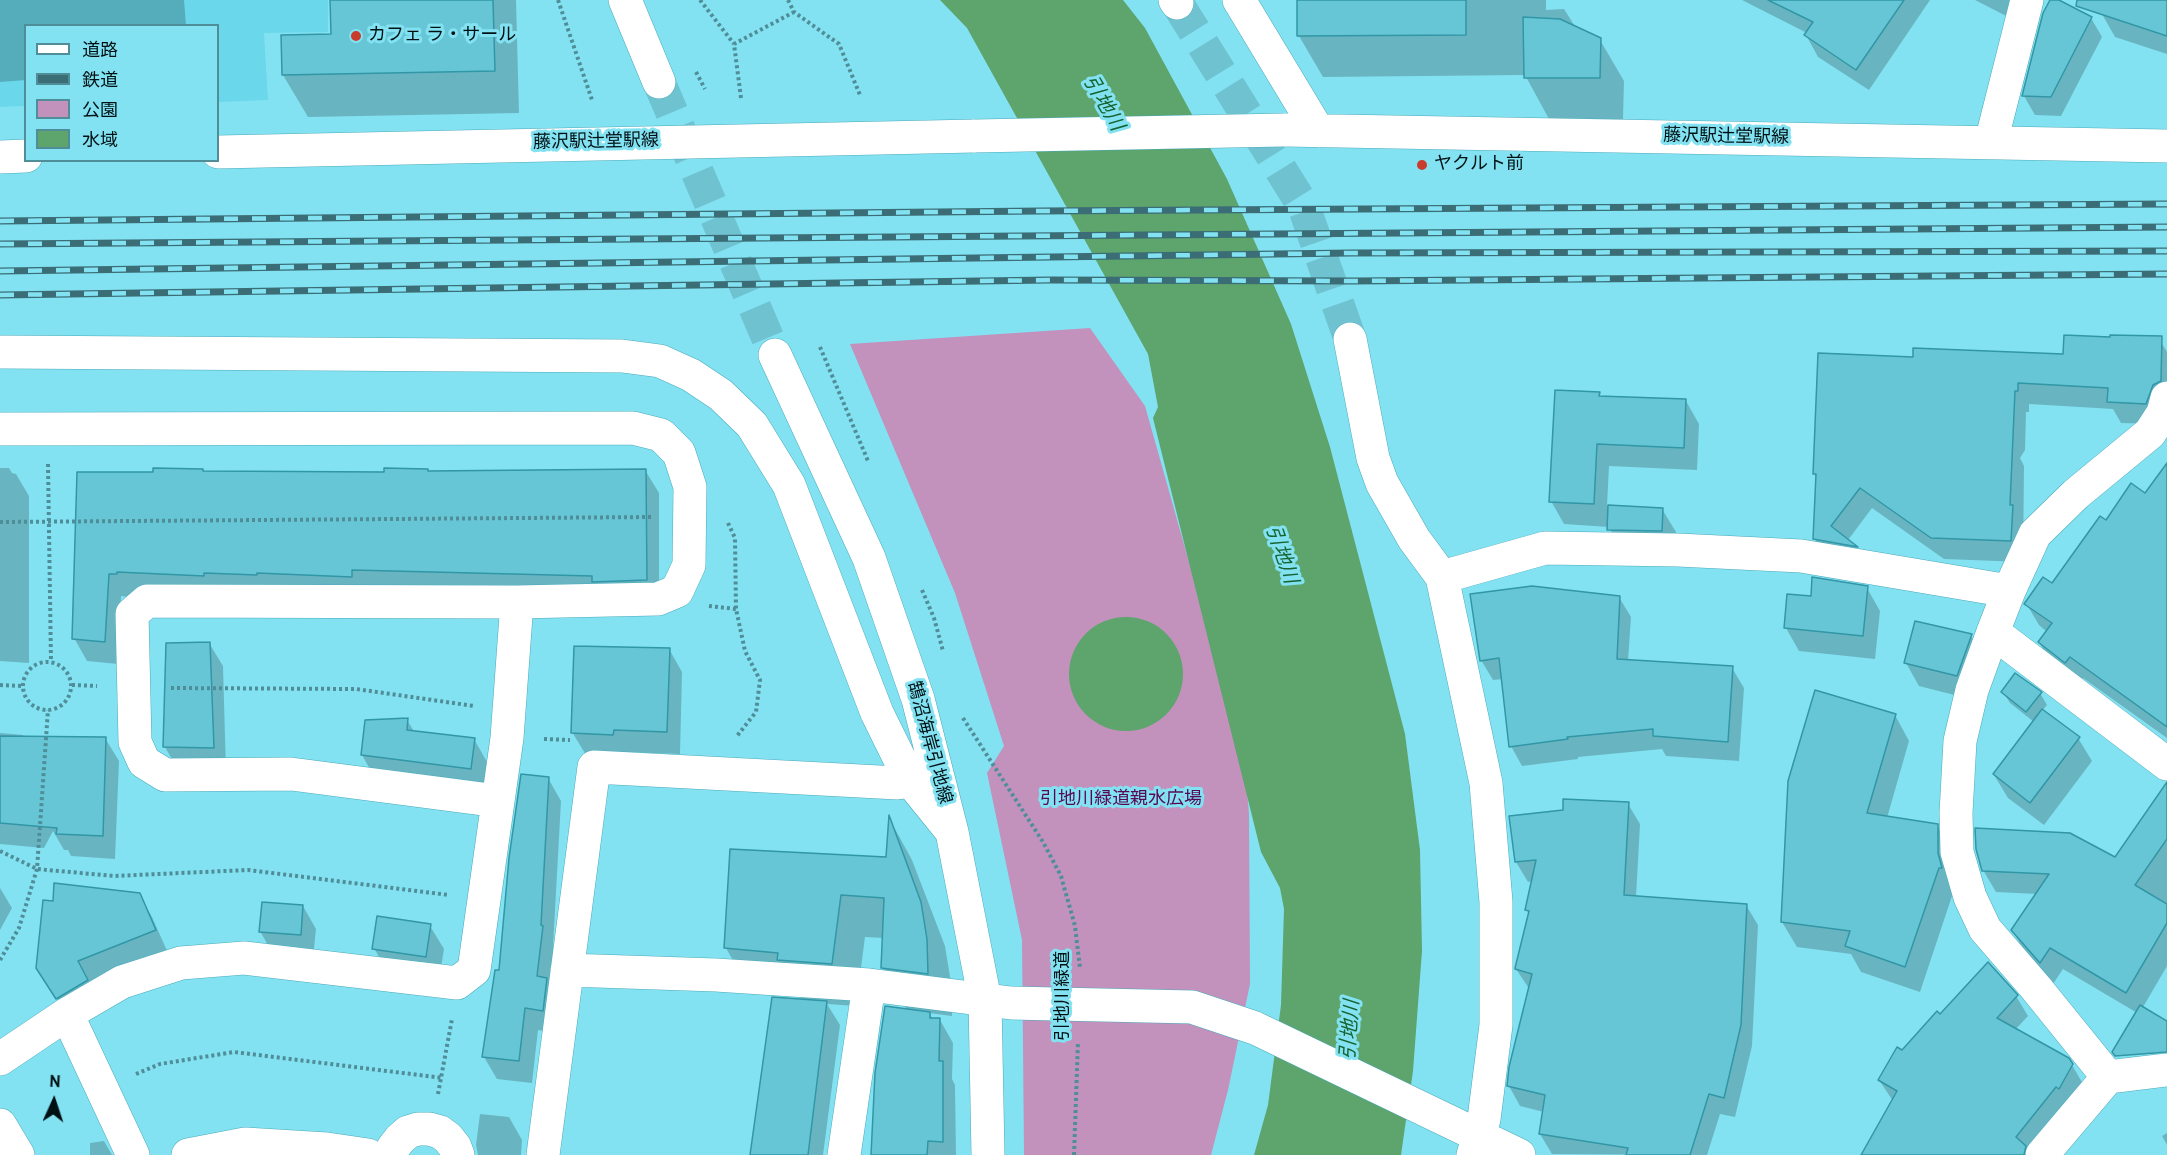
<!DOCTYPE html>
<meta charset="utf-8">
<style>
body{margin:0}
#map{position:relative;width:2167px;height:1155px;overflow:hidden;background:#83e2f2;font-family:Overpass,"Noto Sans JP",sans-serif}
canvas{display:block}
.legend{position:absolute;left:24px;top:24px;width:195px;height:138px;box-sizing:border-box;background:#83e2f2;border:2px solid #4f8e99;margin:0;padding:8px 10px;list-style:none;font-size:18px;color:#001114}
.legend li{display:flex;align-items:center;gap:12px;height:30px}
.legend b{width:30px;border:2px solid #4f8e99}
.north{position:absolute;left:24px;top:1071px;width:60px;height:60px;-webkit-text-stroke:4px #83e2f2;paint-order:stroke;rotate:3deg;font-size:16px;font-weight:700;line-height:24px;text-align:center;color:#001114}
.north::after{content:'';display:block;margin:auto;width:21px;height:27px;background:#001114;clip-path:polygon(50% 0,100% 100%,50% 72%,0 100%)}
</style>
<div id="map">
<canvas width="2167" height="1155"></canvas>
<ul class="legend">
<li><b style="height:8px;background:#fff"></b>道路</li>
<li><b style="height:8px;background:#3a6d76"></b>鉄道</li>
<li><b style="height:16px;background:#c292bd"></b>公園</li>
<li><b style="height:16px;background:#5da46d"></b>水域</li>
</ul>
<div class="north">N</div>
</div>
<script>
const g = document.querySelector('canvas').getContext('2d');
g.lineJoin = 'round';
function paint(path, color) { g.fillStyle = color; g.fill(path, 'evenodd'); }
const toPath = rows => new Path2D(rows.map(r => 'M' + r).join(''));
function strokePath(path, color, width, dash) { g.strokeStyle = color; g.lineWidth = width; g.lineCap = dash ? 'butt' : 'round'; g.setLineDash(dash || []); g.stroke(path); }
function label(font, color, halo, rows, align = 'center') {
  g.font = font + ' Overpass,"Noto Sans JP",sans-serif'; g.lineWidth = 6; g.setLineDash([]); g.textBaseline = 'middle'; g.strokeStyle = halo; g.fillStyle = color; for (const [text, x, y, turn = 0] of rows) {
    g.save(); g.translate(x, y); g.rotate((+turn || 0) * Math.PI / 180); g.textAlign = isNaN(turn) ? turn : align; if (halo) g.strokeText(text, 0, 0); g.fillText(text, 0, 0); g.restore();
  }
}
paint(toPath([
 [0,0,328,0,328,32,264,33,268,100,218,102,218,26,26,26,25,106,0,107]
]), '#6bd7ea');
paint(toPath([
 [1090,328,1145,406,1244,757,1249,814,1250,984,1228,1090,1211,1155,1024,1155,1022,940,987,773,1004,746,955,593,850,344]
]), '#c292bd');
paint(toPath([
 [940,0,1123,0,1145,28,1227,179,1291,324,1330,447,1405,734,1420,850,1422,951,1413,1071,1401,1155,1254,1155,1268,1105,1281,1005,1284,909,1280,888,1261,852,1153,418,1158,407,1148,354,967,28],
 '1069 674a57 57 0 1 1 114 0a57 57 0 1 1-114 0Z'
]), '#5da46d');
paint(toPath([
 [0,0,184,0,186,26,26,26,26,80,0,82],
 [332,0,516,0,519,113,308,117,283,75,332,35],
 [1298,0,1546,0,1546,10,1564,9,1576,28,1600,40,1624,81,1623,119,1549,119,1525,75,1323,77,1299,36],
 [1742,0,1930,0,1869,90,1818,57,1806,35,1807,33],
 [1975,0,2022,0,2012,19],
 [2051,0,2056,0,2091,18,2102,37,2061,116,2035,115,2024,96],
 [2107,0,2167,0,2167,54,2115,37,2102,14],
 [2158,337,2167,352,2167,405,2158,424,2121,423,2113,409,2029,404,2029,412,2026,412,2025,450,2020,458,2024,466,2023,562,1944,559,1872,508,1848,540,1857,548,1868,567,1827,560,1815,539,1817,479,1814,473,1914,358,2064,355,2111,339],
 [1599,394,1601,397,1686,401,1699,424,1697,470,1609,466,1607,506,1662,509,1676,532,1674,554,1622,553,1609,527,1564,524,1551,501],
 [0,468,9,468,12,473,16,474,29,496,29,663,0,661],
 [645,470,659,493,659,603,217,599,129,594,129,597,121,596,118,664,87,661,74,638,79,474],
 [2167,566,2167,738,2083,678,2078,684,2052,664,2039,642,2047,632,2039,625,2026,603,2052,585],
 [1867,588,1880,611,1875,659,1799,651,1786,628,1812,598],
 [1619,597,1631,617,1628,661,1732,668,1744,688,1739,761,1666,756,1662,749,1578,757,1578,759,1522,766,1511,746,1503,679,1493,680,1481,660],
 [1971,636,1984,659,1970,699,1919,686,1906,663],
 [209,643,223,666,226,771,178,770,165,747,168,645],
 [669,649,682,672,680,754,626,752,586,755,572,732],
 [2003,692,2040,693,2047,705,2042,711,2078,738,2092,761,2044,825,2008,798,1994,775,2034,722,2010,703],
 [1895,715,1909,741,1887,818,1937,825,1951,851,1953,893,1920,992,1861,972,1851,954,1797,947,1782,922],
 [407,720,415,733,474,739,487,762,483,792,375,778,362,755],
 [0,733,23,735,24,738,105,738,119,761,115,859,71,856,68,850,64,850,53,831,44,848,0,844],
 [548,778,561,801,553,947,555,950,556,1033,538,1030,532,1083,497,1079,484,1057,500,972],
 [2167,784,2167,966,2139,1014,2063,969,2053,984,2025,952,2012,930,2037,894,1996,892,1983,870,2115,859],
 [1628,804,1640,824,1636,897,1746,905,1758,925,1752,1046,1735,1117,1720,1114,1707,1155,1552,1154,1540,1134,1544,1112,1520,1106,1509,1086,1530,990,1516,969,1530,915,1527,910,1533,881,1528,882,1516,862],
 [890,820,912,860,945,946,951,983,952,1016,929,1013,933,1019,940,1020,953,1043,952,1079,955,1085,956,1155,872,1155,907,1010,882,967,884,938,865,937,856,1006,827,1004,840,1025,823,1155,751,1155,802,1001,799,995,750,991,726,948,888,858],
 [0,888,12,908,0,930],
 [139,894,152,917,168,953,71,1021,38,968],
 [303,906,316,929,313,958,273,954,260,931],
 [430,926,444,949,439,980,387,971,374,948],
 [2016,996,2028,1016,2015,1030,2072,1065,2083,1084,2028,1155,1862,1155,1893,1101,1879,1080,1902,1052,1940,1016],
 [480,1114,509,1117,522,1140,521,1155,478,1155,476,1145],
 [2167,1133,2167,1145,2162,1136],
 [104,1141,112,1155,90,1155,90,1143]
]), '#0003');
const building = toPath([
 [330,0,493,0,495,71,282,75,281,35,331,34,330,0],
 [1297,0,1466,0,1466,35,1297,36,1297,0],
 [1768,0,1904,0,1856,70,1804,35,1813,22,1768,0],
 [2050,0,2059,0,2092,17,2051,97,2022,96,2043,13,2050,0],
 [2077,0,2167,0,2167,36,2076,6,2077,0],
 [1523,17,1560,19,1601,38,1600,78,1524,78,1523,17],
 [2064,335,2110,337,2110,335,2162,336,2161,381,2153,385,2146,404,2107,402,2108,388,2018,383,2018,391,2015,391,2010,505,2013,505,2011,541,1931,538,1860,488,1831,526,1858,547,1813,539,1816,474,1813,474,1818,353,1913,357,1913,348,2063,354,2064,335],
 [1555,390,1600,392,1599,396,1686,399,1684,448,1597,444,1594,504,1549,502,1555,390],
 [2167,463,2167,727,2070,657,2065,663,2038,642,2052,623,2024,604,2043,577,2052,583,2100,516,2106,520,2131,483,2145,493,2167,463],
 [153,468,203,469,203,471,384,472,384,468,428,469,428,471,646,469,647,580,592,582,592,576,352,570,352,577,257,573,257,575,204,573,204,576,117,572,117,574,109,574,105,642,72,639,77,472,153,472,153,468],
 [1608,505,1663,508,1662,531,1607,530,1608,505],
 [1812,577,1868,586,1863,636,1784,628,1787,594,1811,596,1812,577],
 [1532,586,1620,596,1617,659,1733,666,1728,742,1653,736,1653,729,1567,737,1568,739,1509,747,1499,658,1480,661,1470,594,1532,586],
 [1915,621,1972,634,1957,676,1904,663,1915,621],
 [210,642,214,748,163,747,166,643,210,642],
 [574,646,670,648,667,732,614,730,613,735,571,733,574,646],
 [2015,673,2042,692,2026,712,2001,692,2015,673],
 [1815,690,1896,714,1867,813,1938,824,1938,853,1942,868,1939,868,1905,967,1845,946,1850,931,1781,922,1788,781,1815,690],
 [2042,709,2080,737,2030,803,1993,774,2042,709],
 [408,718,407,730,475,738,471,769,361,755,365,720,408,718],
 [0,736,106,737,103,836,56,834,57,828,0,823,0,736],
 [521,774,549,777,541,925,543,926,537,976,547,978,543,1011,525,1008,519,1061,482,1057,495,970,499,970,509,858,521,774],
 [2167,782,2167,839,2135,885,2167,904,2167,923,2126,993,2050,948,2040,963,2011,930,2049,874,1982,871,1976,849,1975,828,2070,833,2115,857,2167,782],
 [1563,799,1629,802,1624,895,1747,904,1741,1025,1724,1098,1709,1094,1690,1155,1626,1155,1628,1148,1539,1134,1545,1095,1507,1086,1509,1067,1532,974,1515,969,1515,968,1529,911,1525,910,1536,860,1515,862,1509,816,1563,810,1563,799],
 [889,815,921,902,927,939,928,974,881,968,884,898,841,895,832,964,777,960,778,953,724,948,730,849,886,857,889,815],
 [54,883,140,893,156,930,78,961,88,980,56,999,36,968,43,900,53,901,54,883],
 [262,902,303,905,301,935,259,932,262,902],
 [377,916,431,924,426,957,372,949,377,916],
 [1988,962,2018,995,1997,1018,2069,1058,2073,1064,2059,1089,2056,1087,2016,1137,2026,1146,2024,1155,1861,1155,1897,1091,1878,1080,1897,1047,1902,1050,1937,1011,1940,1014,1988,962],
 [772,997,827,1001,808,1155,750,1155,772,997],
 [2140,1005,2167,1021,2167,1052,2115,1056,2112,1052,2140,1005],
 [885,1006,930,1012,930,1018,940,1018,939,1061,943,1061,943,1142,928,1141,927,1155,871,1155,875,1073,885,1006]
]);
paint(building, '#67c6d6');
strokePath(building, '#3196a5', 1.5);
strokePath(toPath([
 [1177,3,1304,207,1350,339],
 [659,82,775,355]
]), '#6fc3d1', 33, [33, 16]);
const minor = toPath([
 [625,0,659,82],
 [1175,0,1177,3],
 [1239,0,1318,131],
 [1284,130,2167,146],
 [1991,142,2027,0],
 [218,152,975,136],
 [0,157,26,156],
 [1350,339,1373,458,1382,483,1414,539,1442,577,1545,548,1678,550,1801,556,2009,591],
 [0,352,622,356,660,361,691,375,721,395,752,425,789,485,877,713,910,780,952,832],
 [775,355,869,558,918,699,952,832,985,1000,988,1155],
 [0,429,633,428,661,435,679,453,690,487,689,565,677,591,658,599,517,602,507,738,474,970,457,983,244,958,181,963,122,982,67,1014,0,1059],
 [1442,577,1486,783,1496,902,1496,1025,1484,1119,1473,1155],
 [1993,632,2167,764],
 [498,801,291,774,165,775,144,762,135,742,132,614,147,601,517,602],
 [567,970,716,975,869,985,1011,1003,1192,1007,1255,1028,1519,1155],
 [67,1014,133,1155],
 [2108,1077,2167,1070],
 [0,1125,18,1155],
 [188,1155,245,1144,327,1149,368,1155],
 [392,1155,393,1148,400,1139,408,1132,418,1129,429,1129,440,1132,448,1138,455,1147,458,1155],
 [543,1155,594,767,898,783,910,780],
 [844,1155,869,985],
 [2042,1155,2108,1077,2036,988,1985,929,1970,897,1957,852,1956,813,1960,741,1972,690,1993,632,2009,591,2035,534,2076,494,2150,433,2163,413,2167,398]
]);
strokePath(minor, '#49aaba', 34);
strokePath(toPath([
 [558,0,592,100],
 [700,0,734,44],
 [788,0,794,12,839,44,860,95],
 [696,72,705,89],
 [741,98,734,44,794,12],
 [820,347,868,461],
 [48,464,51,662],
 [0,522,653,517],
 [728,523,735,538,736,609,745,651,760,680,756,712,737,736],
 [922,590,934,618,943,651],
 [709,606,736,609],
 '23 686a24 24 0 1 1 48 0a24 24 0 1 1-48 0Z',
 [0,685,23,686],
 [72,685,97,686],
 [171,688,356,689,474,706],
 [963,718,1043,842,1061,876,1075,926,1080,968],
 [544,739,570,740],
 [0,851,37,869,114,876,248,870,449,895],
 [0,960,19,928,37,869,48,710],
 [136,1074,160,1064,234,1052,443,1078],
 [438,1094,452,1019],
 [1074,1155,1078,1042]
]), '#4f8e99', 4, [3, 3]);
strokePath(minor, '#fff', 33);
const rail = toPath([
 [0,221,1041,211,2167,204],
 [0,244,2167,227],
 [0,271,1351,253,2167,251],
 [0,295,1050,280,1354,281,2167,274]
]);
strokePath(rail, '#3a6d76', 7);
strokePath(rail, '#83e2f2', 4.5, [14]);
const minorBridge = toPath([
 [975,136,1284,130]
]);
strokePath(minorBridge, '#49aaba', 34, []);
strokePath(minorBridge, '#fff', 33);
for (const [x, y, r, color] of [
 [356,36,6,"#c93c2d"],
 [1422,165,6,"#c93c2d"]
]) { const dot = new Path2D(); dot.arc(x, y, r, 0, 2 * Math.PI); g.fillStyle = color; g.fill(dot); strokePath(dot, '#83e2f2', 2); }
label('18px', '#001114', '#83e2f2', [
 ["カフェ ラ・サール",368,36],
 ["ヤクルト前",1434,165]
], 'left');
label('18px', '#001114', '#83e2f2', [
 ["藤沢駅辻堂駅線",1726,138,1],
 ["藤沢駅辻堂駅線",596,143,-1],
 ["鵠沼海岸引地線",928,743,75],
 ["引地川緑道",1064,996,-90]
]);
label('18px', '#570855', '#83e2f2', [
 ["引地川緑道親水広場",1121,800]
]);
label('italic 20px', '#176430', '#83e2f2', [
 ["引地川",1102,104,60],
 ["引地川",1280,555,71],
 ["引地川",1352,1030,-86]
]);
</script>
